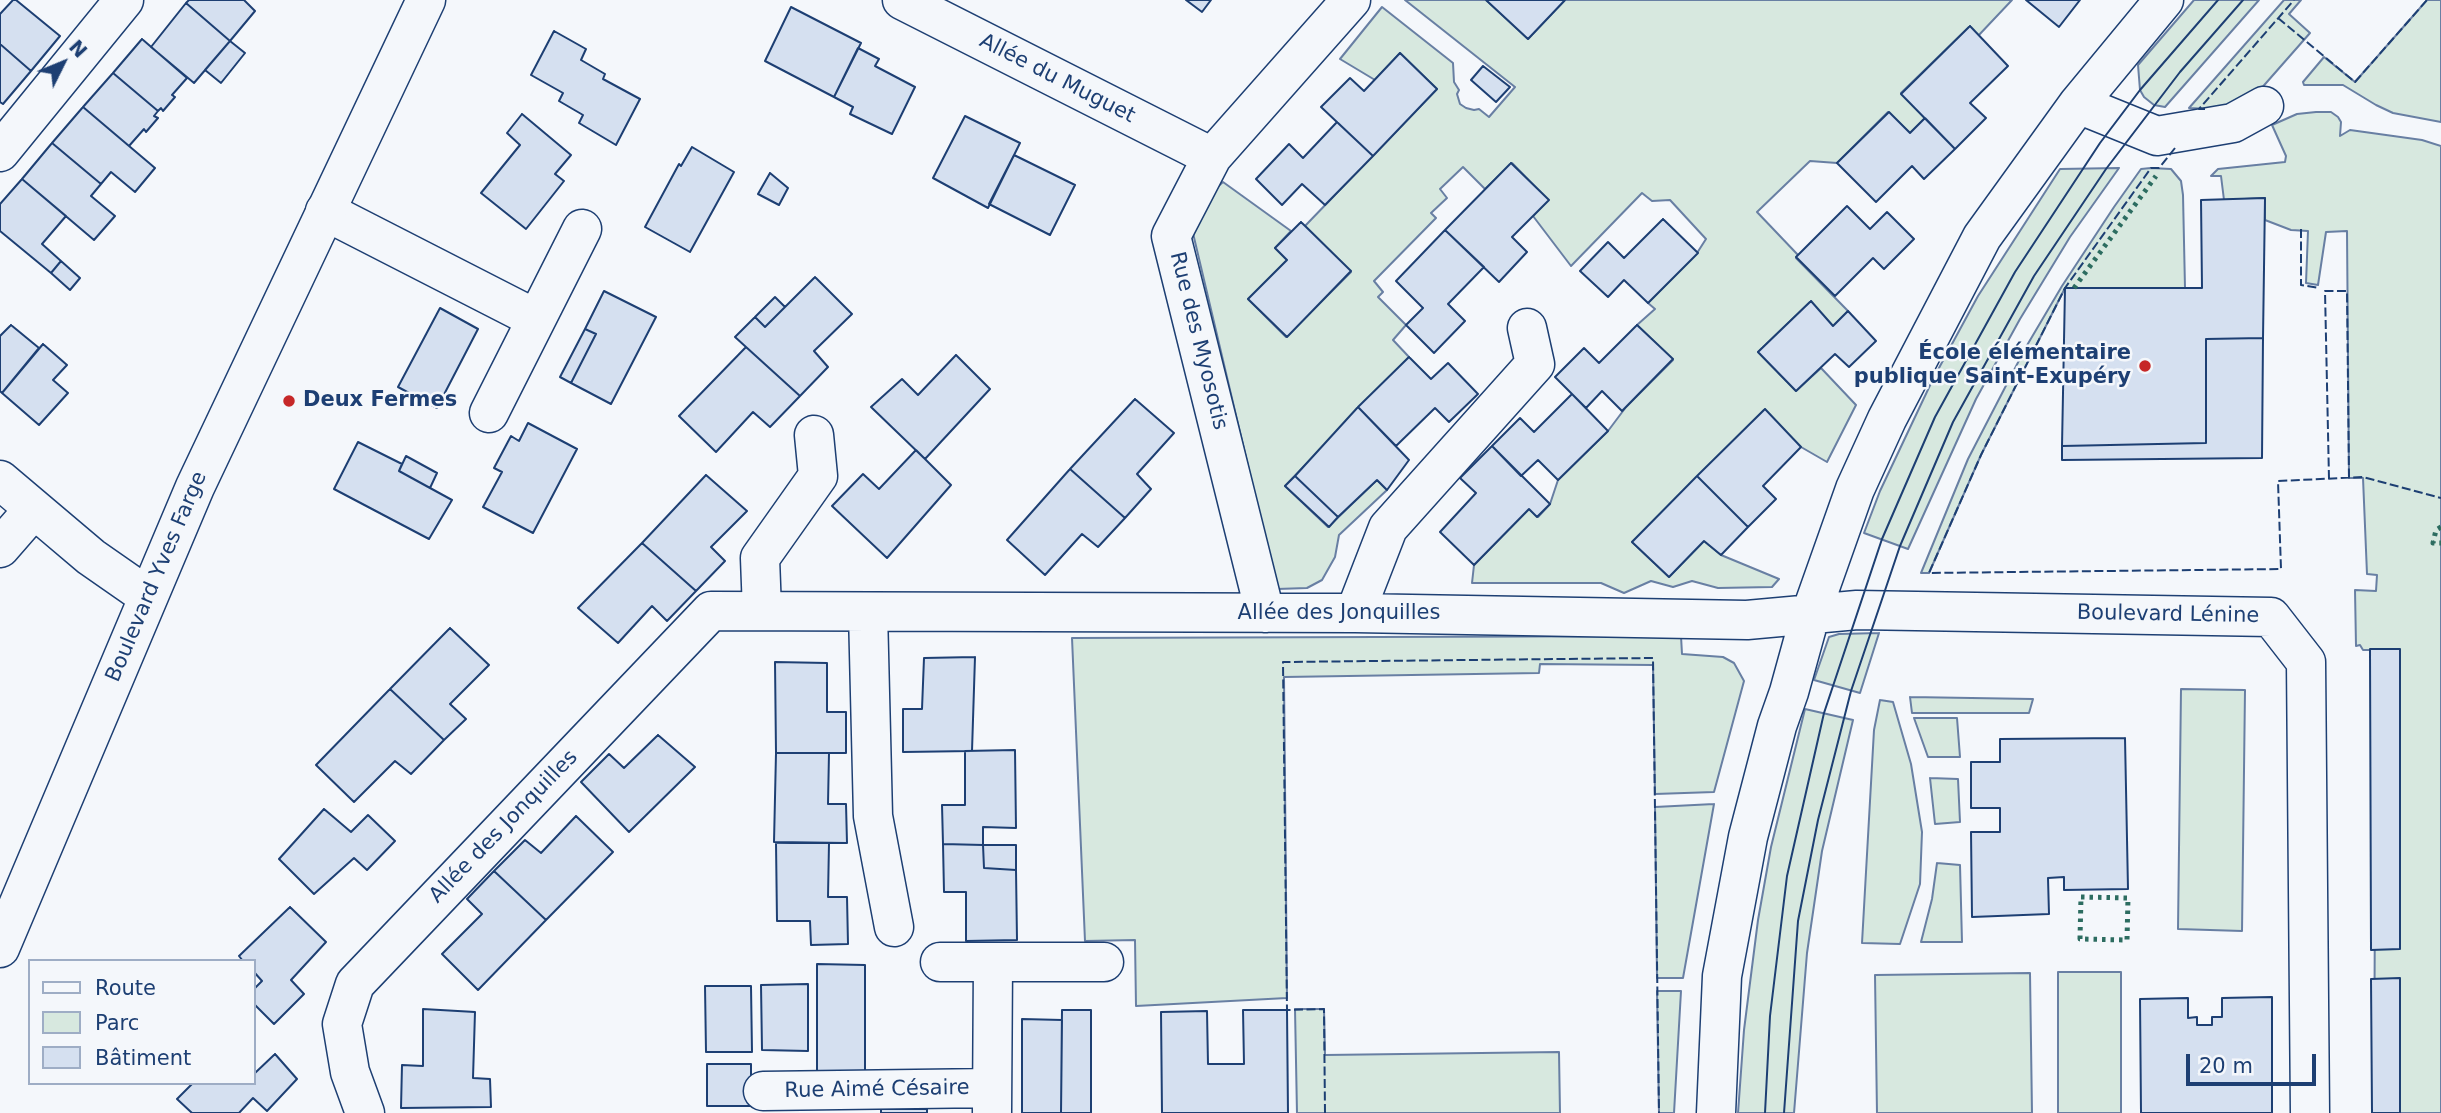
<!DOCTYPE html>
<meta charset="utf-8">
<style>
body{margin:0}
#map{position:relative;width:2441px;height:1113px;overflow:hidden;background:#f4f7fb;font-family:"DejaVu Sans",sans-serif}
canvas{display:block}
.legend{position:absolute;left:28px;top:959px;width:228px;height:126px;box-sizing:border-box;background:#f4f7fb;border:2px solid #9eadc5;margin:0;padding:9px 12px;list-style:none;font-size:21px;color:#1d3f73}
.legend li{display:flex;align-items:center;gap:14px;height:35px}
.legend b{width:35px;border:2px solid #9eadc5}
.north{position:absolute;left:28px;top:28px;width:70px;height:70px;-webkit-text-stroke:5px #f4f7fb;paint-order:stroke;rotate:47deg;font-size:19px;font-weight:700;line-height:28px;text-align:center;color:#1d3f73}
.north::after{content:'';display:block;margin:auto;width:24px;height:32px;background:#1d3f73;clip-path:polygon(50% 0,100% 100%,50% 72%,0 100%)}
.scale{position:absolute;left:2186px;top:1054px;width:130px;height:32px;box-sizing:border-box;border:4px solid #1d3f73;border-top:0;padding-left:9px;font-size:21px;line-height:24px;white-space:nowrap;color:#1d3f73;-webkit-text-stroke:5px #f4f7fb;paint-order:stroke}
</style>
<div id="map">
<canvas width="2441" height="1113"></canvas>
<ul class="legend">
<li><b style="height:9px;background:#f4f7fb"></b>Route</li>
<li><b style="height:19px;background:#d7e8df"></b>Parc</li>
<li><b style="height:19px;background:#d5e0f0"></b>Bâtiment</li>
</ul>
<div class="north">N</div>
<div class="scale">20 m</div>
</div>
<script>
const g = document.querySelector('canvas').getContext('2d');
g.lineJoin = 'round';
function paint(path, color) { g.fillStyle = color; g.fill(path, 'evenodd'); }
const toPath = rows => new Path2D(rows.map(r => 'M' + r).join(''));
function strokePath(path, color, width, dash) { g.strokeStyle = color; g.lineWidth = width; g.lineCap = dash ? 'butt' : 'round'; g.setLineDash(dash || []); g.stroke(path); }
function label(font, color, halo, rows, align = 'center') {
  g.font = font + ' "DejaVu Sans",sans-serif'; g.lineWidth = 5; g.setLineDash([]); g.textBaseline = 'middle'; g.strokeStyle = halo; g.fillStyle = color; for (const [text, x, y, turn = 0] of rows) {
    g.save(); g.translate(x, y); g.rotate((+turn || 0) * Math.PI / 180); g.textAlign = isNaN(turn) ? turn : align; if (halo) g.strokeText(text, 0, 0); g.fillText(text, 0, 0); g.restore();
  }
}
const green = toPath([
 [1405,0,1486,0,1528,39,1565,0,2012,0,1978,36,1969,27,1901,93,1925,118,1910,133,1888,112,1837,163,1810,161,1757,212,1798,255,1796,258,1848,311,1833,326,1810,302,1758,352,1796,391,1821,368,1856,405,1827,462,1801,447,1764,410,1632,542,1669,577,1704,541,1721,555,1779,579,1772,587,1718,588,1692,581,1673,587,1651,581,1624,593,1601,583,1472,583,1474,565,1529,509,1538,517,1550,504,1558,480,1608,431,1626,407,1673,360,1637,325,1655,309,1648,303,1697,253,1706,239,1670,200,1652,201,1642,193,1571,266,1533,216,1548,200,1512,163,1485,189,1463,167,1440,189,1447,198,1431,213,1436,218,1374,281,1383,292,1378,297,1406,325,1393,340,1409,357,1285,486,1328,527,1377,480,1387,490,1339,535,1335,557,1322,580,1307,588,1277,589,1192,229,1213,191,1223,182,1291,231,1275,248,1287,260,1248,299,1286,337,1351,272,1305,226,1437,89,1400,53,1375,80,1340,59,1382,7,1453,63,1454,82,1459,90,1457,94,1460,104,1466,108,1474,110,1479,109,1489,117,1515,87,1405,0],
 [2194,0,2259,0,2165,107,2154,105,2144,97,2140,90,2138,65,2194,0],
 [2284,0,2301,0,2289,14,2310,33,2252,99,2231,110,2189,108,2284,0],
 [2427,0,2441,0,2441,122,2393,113,2376,105,2343,85,2304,85,2303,82,2324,57,2355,82,2427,0],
 [2316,112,2331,112,2338,117,2341,122,2340,136,2350,130,2422,140,2441,146,2441,1113,2374,1113,2376,650,2363,650,2360,645,2356,646,2355,590,2376,591,2377,575,2367,574,2363,478,2349,478,2347,231,2326,232,2318,285,2306,283,2308,231,2291,230,2265,220,2265,198,2224,200,2221,176,2211,176,2218,169,2285,162,2286,156,2272,125,2297,114,2316,112],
 [2119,168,2070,237,2020,319,1976,399,1908,549,1864,533,1880,491,1933,379,1978,296,2060,169,2119,168],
 [2151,168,2171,169,2181,181,2183,195,2185,288,2065,288,1981,455,1929,573,1921,573,1968,459,2026,347,2062,286,2114,207,2141,169,2151,168],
 [1879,633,1860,693,1814,680,1829,637,1839,634,1879,633],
 [1681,636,1682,654,1723,657,1734,663,1744,681,1714,792,1655,794,1653,665,1540,664,1539,673,1284,677,1287,998,1136,1006,1135,940,1085,941,1072,638,1681,636],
 [2181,689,2245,690,2242,931,2178,929,2181,689],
 [1910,697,2033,699,2029,713,1912,713,1910,697],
 [1880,700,1893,702,1911,764,1922,832,1920,884,1900,944,1862,943,1874,730,1880,700],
 [1805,709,1853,720,1822,851,1807,953,1794,1113,1738,1113,1744,1030,1758,920,1771,847,1805,709],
 [1914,718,1957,718,1960,757,1928,757,1914,718],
 [1930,778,1958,779,1960,822,1935,824,1930,778],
 [1714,804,1683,978,1657,978,1655,807,1714,804],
 [1937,863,1960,865,1962,942,1921,942,1932,899,1937,863],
 [2058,972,2121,972,2121,1113,2058,1113,2058,972],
 [2030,973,2032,1113,1877,1113,1875,975,2030,973],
 [1657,991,1681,991,1674,1113,1659,1113,1657,991],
 [1295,1009,1324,1009,1325,1055,1559,1052,1560,1113,1297,1113,1295,1009]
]);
paint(green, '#d7e8df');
strokePath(green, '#687fa3', 2);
const building = toPath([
 [13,0,16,0,60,36,31,71,0,44,0,14,13,0],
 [189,0,244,0,255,11,230,41,186,3,189,0],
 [1186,0,1211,0,1202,12,1186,0],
 [1486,0,1565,0,1528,39,1486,0],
 [2026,0,2080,0,2059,27,2026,0],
 [186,3,230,41,194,83,151,47,186,3],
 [791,7,861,43,834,97,765,61,791,7],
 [1970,26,2008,66,1970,103,1986,118,1955,149,1901,94,1970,26],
 [554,31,586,49,581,60,605,74,603,79,640,99,616,145,579,123,583,115,559,101,563,93,531,75,554,31],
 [142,39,187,78,172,95,175,97,163,111,161,108,158,111,113,73,142,39],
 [230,41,245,53,221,83,205,70,230,41],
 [0,44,31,71,3,104,0,102,0,44],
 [858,48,879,59,875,66,915,87,892,134,850,114,853,107,834,97,858,48],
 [1400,53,1437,89,1373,156,1321,107,1350,78,1364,91,1400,53],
 [1483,66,1510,87,1496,102,1471,80,1483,66],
 [113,73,158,111,154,116,158,118,146,132,144,129,129,146,83,107,113,73],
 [83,107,155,168,135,192,111,172,101,184,52,143,83,107],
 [1889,112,1910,133,1925,118,1955,149,1924,179,1912,166,1876,202,1837,163,1889,112],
 [522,114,571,155,555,174,564,181,526,229,481,193,520,145,507,133,522,114],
 [965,116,1020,143,988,208,933,178,965,116],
 [1337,122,1373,156,1325,205,1302,184,1282,205,1256,179,1289,144,1303,158,1337,122],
 [52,143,101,184,91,196,115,216,94,240,22,179,52,143],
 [692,147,734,172,690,252,645,227,679,164,681,166,692,147],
 [1014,155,1075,185,1050,235,989,204,1014,155],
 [1511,163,1549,200,1512,237,1527,252,1499,282,1445,230,1511,163],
 [770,173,788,188,779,205,758,194,770,173],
 [22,179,66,216,42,244,61,261,51,273,0,231,0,204,22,179],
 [2265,198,2263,338,2206,339,2206,443,2062,446,2065,288,2202,288,2201,200,2265,198],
 [1847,206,1870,229,1887,212,1914,239,1884,269,1873,258,1835,296,1796,257,1847,206],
 [1663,219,1698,253,1648,303,1624,280,1608,297,1580,271,1608,242,1624,258,1663,219],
 [1301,222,1351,271,1287,337,1248,299,1287,260,1275,248,1301,222],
 [1445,230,1484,267,1448,304,1465,321,1434,353,1406,325,1423,308,1396,281,1445,230],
 [61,261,80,278,70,290,51,273,61,261],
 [815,277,852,314,814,351,828,367,800,396,735,337,755,317,765,327,815,277],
 [604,291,656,317,611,404,571,383,596,334,585,329,604,291],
 [775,297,785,307,765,327,755,317,775,297],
 [1811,301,1833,326,1848,311,1876,341,1849,367,1835,354,1796,391,1758,352,1811,301],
 [440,308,478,329,437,408,398,387,440,308],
 [11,325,39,348,2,393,0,391,0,336,11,325],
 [1637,325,1673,359,1622,411,1602,391,1586,408,1555,377,1584,348,1599,363,1637,325],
 [585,329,596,334,571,383,560,377,585,329],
 [2263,338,2262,458,2062,460,2062,446,2206,443,2206,339,2263,338],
 [43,344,67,365,53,380,68,393,39,425,2,393,43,344],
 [746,347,800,396,770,427,753,412,716,452,679,416,746,347],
 [956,355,990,389,925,459,871,407,902,379,918,395,956,355],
 [1409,357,1431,379,1448,363,1478,394,1449,422,1435,408,1396,446,1358,407,1409,357],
 [1572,394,1608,431,1558,480,1538,460,1521,476,1492,446,1520,418,1534,432,1572,394],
 [1135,399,1174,433,1137,474,1151,489,1125,518,1070,469,1135,399],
 [1358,407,1409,460,1387,490,1377,480,1338,517,1295,476,1358,407],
 [1765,409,1801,447,1763,486,1776,499,1748,527,1697,476,1765,409],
 [528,423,577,449,533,533,483,507,502,472,494,468,511,436,519,441,528,423],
 [358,442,402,464,399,471,452,500,429,539,334,489,358,442],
 [1492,446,1550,504,1537,517,1529,509,1474,565,1440,532,1476,493,1460,478,1492,446],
 [916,450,951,485,887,558,832,506,863,474,879,489,916,450],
 [406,456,437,473,430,488,399,471,406,456],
 [1070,469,1125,518,1098,547,1082,534,1045,575,1007,540,1070,469],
 [706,475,747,511,711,547,725,561,696,591,642,543,706,475],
 [1295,476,1338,517,1329,527,1285,486,1295,476],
 [1697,476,1748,527,1721,555,1704,541,1669,577,1632,542,1697,476],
 [642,543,696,591,667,621,652,606,618,643,578,608,642,543],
 [450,628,489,665,450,704,466,719,444,740,390,689,450,628],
 [2370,649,2400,649,2400,949,2371,950,2370,649],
 [975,657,972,751,903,752,903,709,922,709,924,658,975,657],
 [775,662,827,663,827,712,846,712,846,753,776,753,775,662],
 [390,689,444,740,411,774,395,761,354,802,316,765,390,689],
 [658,735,695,767,629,832,581,782,609,754,624,768,658,735],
 [2125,738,2128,889,2064,890,2064,877,2048,878,2049,914,1972,917,1971,832,2000,832,2000,808,1971,808,1971,762,2000,762,2000,739,2125,738],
 [1015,750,1016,828,983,827,983,845,943,844,942,805,965,805,965,751,1015,750],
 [776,753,829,753,828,804,846,804,847,843,774,842,776,753],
 [324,809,351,832,368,815,395,841,367,870,354,858,314,894,279,859,324,809],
 [576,816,613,852,546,920,494,871,525,840,541,853,576,816],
 [776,843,829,843,828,897,847,897,848,944,811,945,810,921,777,921,776,843],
 [943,844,983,845,984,868,1016,870,1017,940,966,941,966,892,944,892,943,844],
 [983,845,1016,845,1016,870,984,868,983,845],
 [494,871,546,920,478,990,442,954,482,914,467,899,494,871],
 [290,907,326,942,291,980,304,994,274,1024,254,1004,254,989,262,981,254,972,254,961,243,961,239,956,290,907],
 [817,964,865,965,865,1073,817,1073,817,964],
 [2400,978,2400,1113,2372,1113,2371,979,2400,978],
 [808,984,808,1051,762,1050,761,985,808,984],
 [705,986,751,986,752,1052,706,1052,705,986],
 [2272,997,2272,1113,2141,1113,2140,999,2188,998,2188,1018,2197,1017,2197,1025,2212,1025,2212,1017,2222,1017,2222,998,2272,997],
 [423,1009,475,1012,473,1078,490,1079,491,1107,401,1108,402,1065,423,1066,423,1009],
 [1062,1010,1091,1010,1091,1113,1061,1113,1062,1010],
 [1243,1010,1287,1010,1288,1113,1162,1113,1161,1012,1207,1011,1208,1064,1244,1064,1243,1010],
 [1022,1019,1062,1020,1061,1113,1022,1113,1022,1019],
 [275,1054,297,1079,267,1111,253,1098,239,1113,192,1113,177,1099,193,1083,254,1083,254,1072,255,1073,275,1054],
 [707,1064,751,1064,751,1106,707,1106,707,1064],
 [881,1109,927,1109,927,1113,881,1113,881,1109]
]);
paint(building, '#d5e0f0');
strokePath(building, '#1d3f73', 2);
const minor = toPath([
 [902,0,1212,157],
 [2078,104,2157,136,2233,123,2264,106],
 [0,152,124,0],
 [325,211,536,319],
 [489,413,582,229],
 [0,480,91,557,147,596],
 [0,548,34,509],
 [762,611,760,558,818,476,814,435],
 [868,612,873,816,894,927],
 [1265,613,1171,236,1212,157,1351,0],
 [1355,613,1388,528,1535,364,1527,328],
 [940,962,1104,962],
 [763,1091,992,1088],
 [365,1113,350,1072,342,1024,355,984,711,611,1355,613,1747,620,1857,610,2271,617,2306,662,2310,1113],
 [992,1113,993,962],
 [1716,1113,1722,976,1748,837,1777,726,1789,692,1810,616,1855,489,1887,419,1982,237,2078,104,2164,0]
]);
const major = toPath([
 [0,948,195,487,426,0]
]);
strokePath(minor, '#1d3f73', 41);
strokePath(major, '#1d3f73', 41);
strokePath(minor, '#f4f7fb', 38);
strokePath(major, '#f4f7fb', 38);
strokePath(toPath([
 [1765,1113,1770,1016,1787,876,1824,713,1882,539,1935,417,2015,272,2100,143,2140,90,2218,0],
 [1784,1113,1798,921,1818,820,1851,691,1900,546,1953,422,2034,276,2106,169,2180,72,2243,0]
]), '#1d3f73', 2);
strokePath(toPath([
 [2074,288,2156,176],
 [2441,527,2436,530,2433,543,2441,543],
 [2081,897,2128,898,2127,940,2080,939,2081,897]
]), '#2c6c60', 5, [3.5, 5]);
strokePath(toPath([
 [2278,18,2355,82,2427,0],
 [2205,109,2199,109,2294,0],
 [2175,148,2159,168,2151,168,2065,288,1981,455,1929,573,2281,569,2278,481,2363,477,2441,498],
 [2301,229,2301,285,2319,288],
 [2329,479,2325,291,2347,291,2349,478],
 [1325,1113,1324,1009,1287,1010,1283,662,1653,658,1659,1113]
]), '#1d3f73', 2, [9, 3.5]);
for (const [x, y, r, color] of [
 [2145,366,7,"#c62828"],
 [289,401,7,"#c62828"]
]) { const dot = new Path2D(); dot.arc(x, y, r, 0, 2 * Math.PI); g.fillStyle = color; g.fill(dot); strokePath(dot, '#f4f7fb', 2.5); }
label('21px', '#1d3f73', '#f4f7fb', [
 ["Allée du Muguet",1057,79,27],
 ["Rue des Myosotis",1198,341,76],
 ["Boulevard Yves Farge",157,577,-67],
 ["Allée des Jonquilles",1339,614],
 ["Boulevard Lénine",2168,615,1],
 ["Allée des Jonquilles",504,827,-46],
 ["Rue Aimé Césaire",877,1090,-1]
]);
label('bold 21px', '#1d3f73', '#f4f7fb', [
 ["École élémentaire",2131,354],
 ["publique Saint-Exupéry",2131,378],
 ["Deux Fermes",303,401,"left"]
], 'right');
</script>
